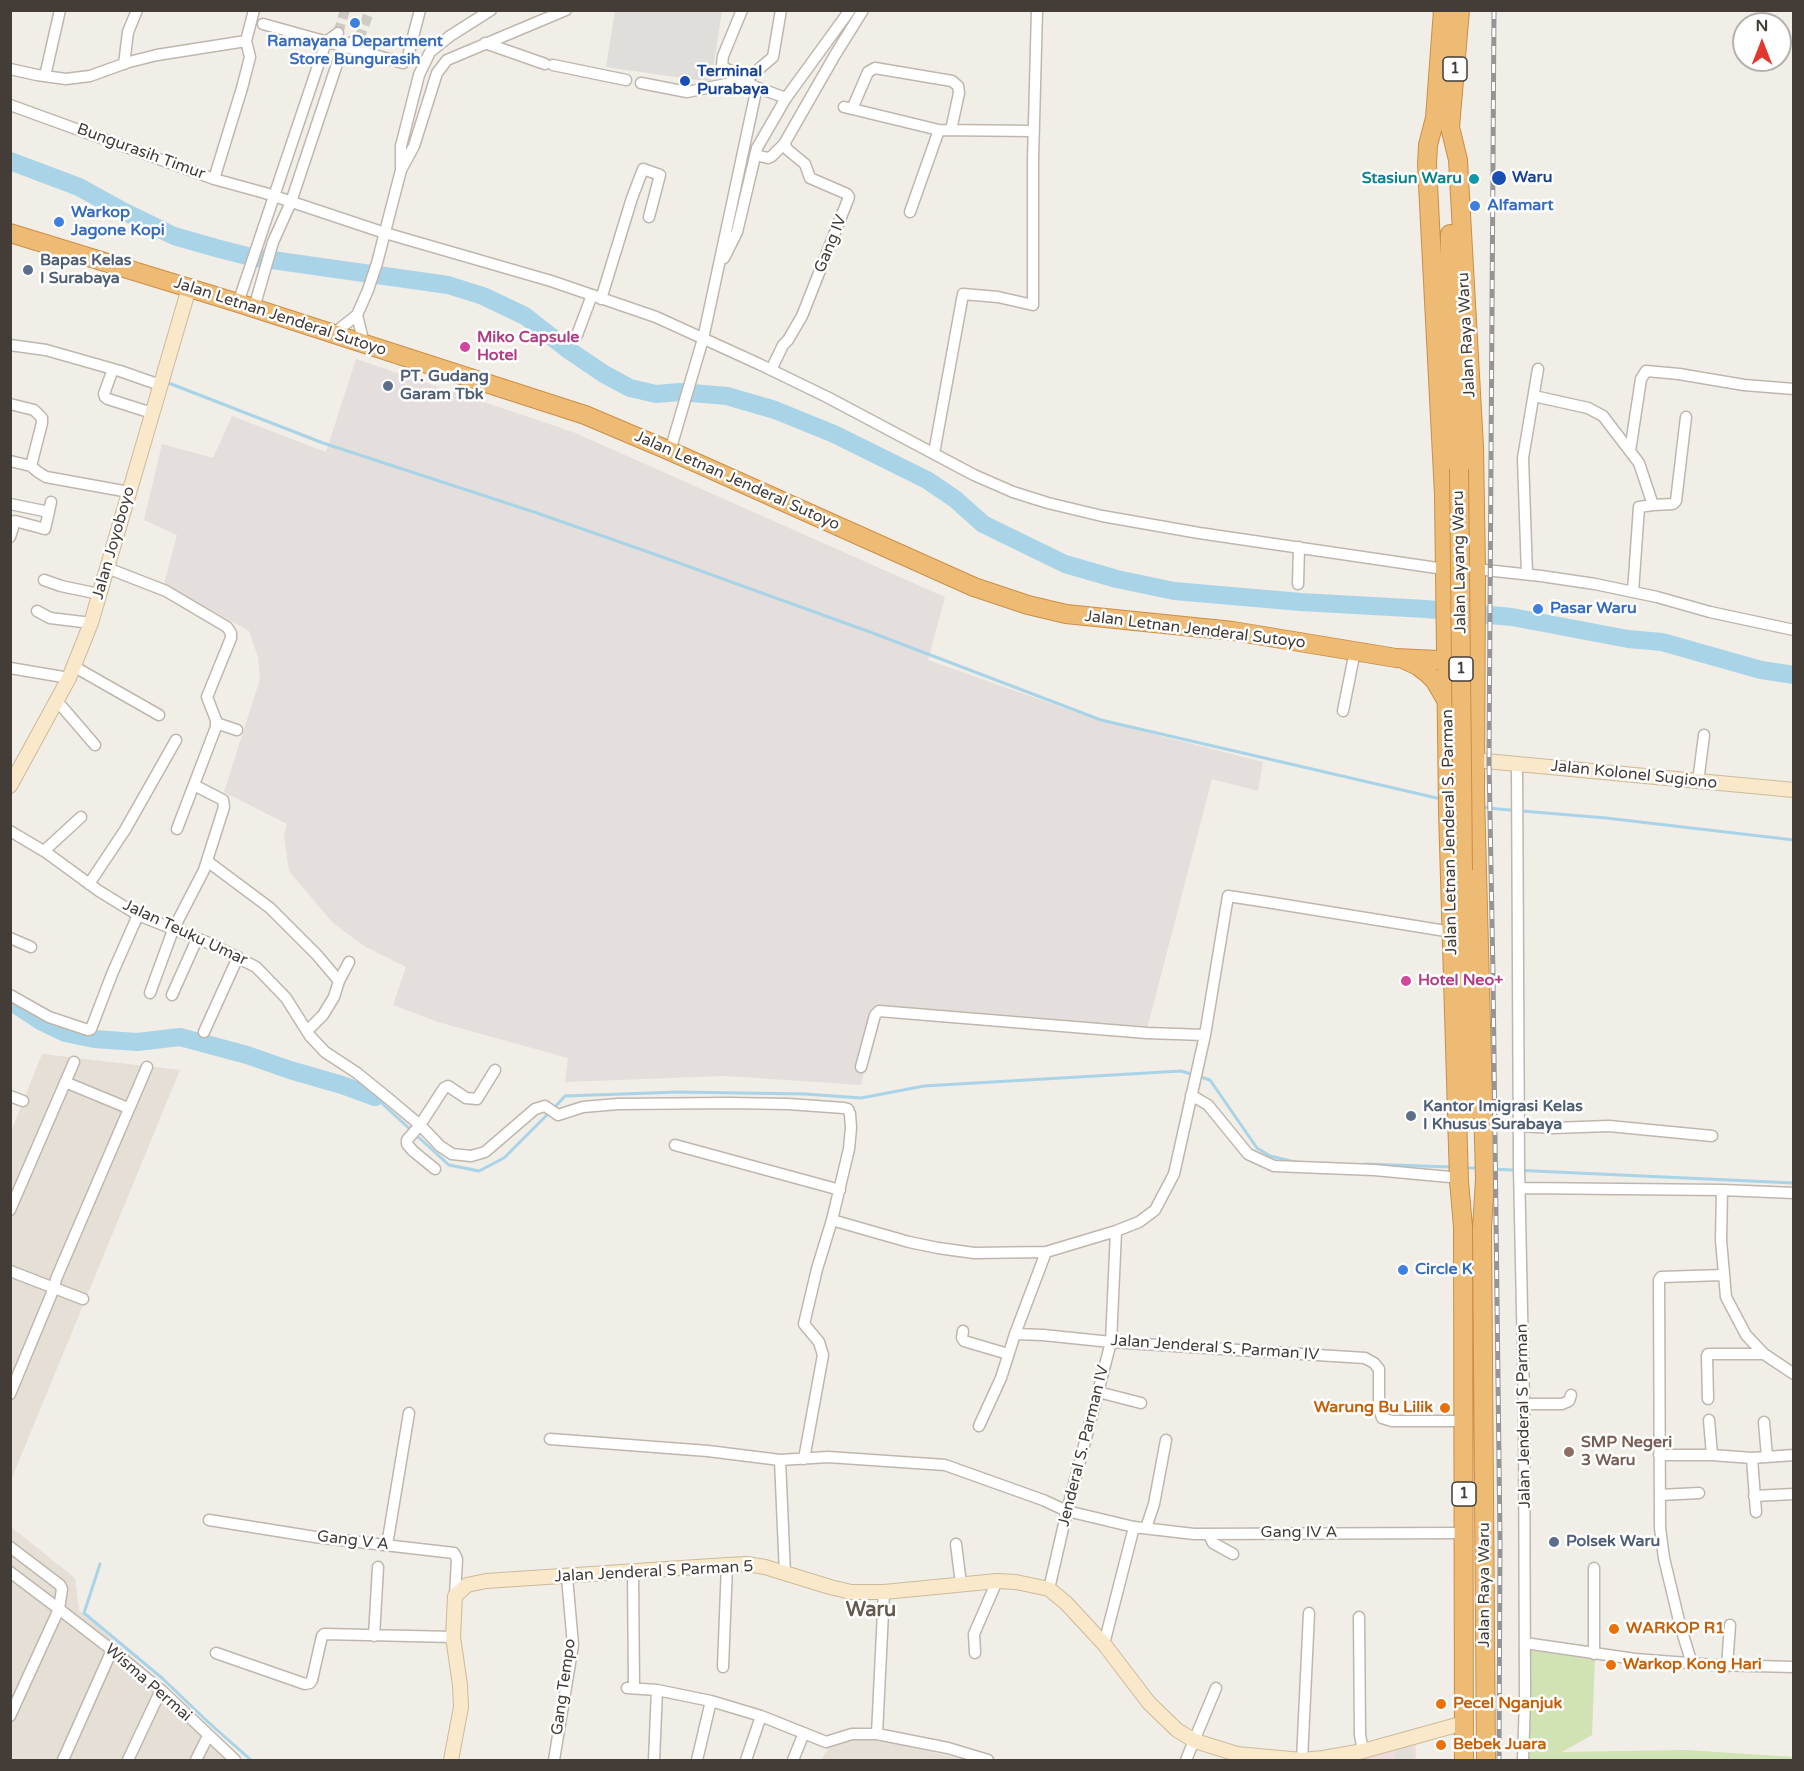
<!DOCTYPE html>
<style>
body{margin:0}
#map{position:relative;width:1804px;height:1771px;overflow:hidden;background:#f1ede7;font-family:"Varela Round",sans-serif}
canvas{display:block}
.frame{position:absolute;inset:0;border:12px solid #443d37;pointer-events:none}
.north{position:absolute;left:1732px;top:12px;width:60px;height:60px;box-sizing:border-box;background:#fff;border:2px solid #b4b1af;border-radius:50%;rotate:0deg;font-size:16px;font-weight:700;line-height:24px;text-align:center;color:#443d37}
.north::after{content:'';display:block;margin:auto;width:21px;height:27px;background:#e3372d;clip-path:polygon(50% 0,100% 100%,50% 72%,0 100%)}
</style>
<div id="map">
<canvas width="1804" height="1771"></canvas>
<div class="frame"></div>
<div class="north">N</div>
</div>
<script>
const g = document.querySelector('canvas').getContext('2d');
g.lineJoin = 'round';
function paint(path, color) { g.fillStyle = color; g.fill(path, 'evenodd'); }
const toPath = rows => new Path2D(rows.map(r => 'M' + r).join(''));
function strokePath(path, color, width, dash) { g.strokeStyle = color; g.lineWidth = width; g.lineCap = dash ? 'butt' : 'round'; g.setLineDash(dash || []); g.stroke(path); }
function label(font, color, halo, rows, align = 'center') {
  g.font = font + ' "Varela Round",sans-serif'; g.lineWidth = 5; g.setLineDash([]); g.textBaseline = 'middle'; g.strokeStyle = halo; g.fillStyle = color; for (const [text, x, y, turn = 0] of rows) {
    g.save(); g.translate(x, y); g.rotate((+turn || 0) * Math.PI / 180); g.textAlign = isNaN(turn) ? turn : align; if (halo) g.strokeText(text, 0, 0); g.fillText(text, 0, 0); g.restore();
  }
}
paint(toPath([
 [42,1054,180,1070,11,1480,11,1132],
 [10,1526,75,1578,79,1610,151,1674,238,1760,11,1760],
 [845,1737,868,1737,965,1760,821,1760,830,1746]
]), '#e5dfd6');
paint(toPath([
 [356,359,573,432,945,597,928,660,1075,712,1161,736,1263,762,1258,791,1212,779,1147,1029,878,1008,861,1085,725,1076,565,1082,568,1058,438,1022,393,1005,406,967,364,946,333,923,289,871,284,836,287,824,224,792,260,679,258,657,249,631,164,584,177,535,144,520,162,444,213,458,232,416,326,452]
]), '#e4dfdc');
paint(toPath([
 [1416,1742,1416,1760,1336,1760]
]), '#f1dcdc');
paint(toPath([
 [1525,1643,1595,1655,1592,1735,1562,1752,1686,1750,1793,1757,1793,1760,1526,1760]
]), '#d1e2b4');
paint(toPath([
 [615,11,722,11,711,82,606,67],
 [1413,1746,1413,1760,1355,1760,1355,1759,1395,1759,1395,1747]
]), '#e0dedb');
strokePath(toPath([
 [166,382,323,443,534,512,654,554,870,632,1101,720,1441,799],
 [1483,807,1498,809,1606,818,1794,840],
 [375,1097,411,1130],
 [554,1108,565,1096,679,1092,805,1094,861,1098,924,1086,1181,1071,1210,1080,1257,1148,1270,1156,1295,1162],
 [416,1135,449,1165,479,1171,504,1158,549,1113],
 [1365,1164,1451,1167],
 [1464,1168,1478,1168],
 [1491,1169,1794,1183],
 [100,1564,84,1613,162,1678,208,1722,251,1760]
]), '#a9d4e8', 3);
strokePath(toPath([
 [10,161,79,187,119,209,174,236,216,248,251,257,448,285,483,296,525,316,567,349,604,374,630,388,656,394,680,392,727,396,775,410,834,434,927,480,955,499,983,524,1065,564,1117,579,1174,591,1301,602,1426,609,1512,617,1628,639,1662,642,1761,670,1794,675],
 [10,1001,42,1022,65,1033,94,1039,137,1042,180,1037,247,1055,290,1070,342,1085,375,1097]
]), '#a9d4e8', 18);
strokePath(toPath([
 [338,33,345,10],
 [359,39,370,10]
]), '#cecac4', 10, [10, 5]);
const street = toPath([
 [742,10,723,56,722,65,725,68,746,80,753,86,786,98],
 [263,24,403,63,407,60,420,10],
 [485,43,545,64],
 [124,64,128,32,137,10],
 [553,65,626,80],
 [10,69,37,75,66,79,90,76,129,62,157,55,246,41],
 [45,76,60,10],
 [641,83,687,92,746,80,773,57,781,10],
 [10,105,214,179,265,193,385,233,551,281,656,317,759,364,827,397,974,475,1013,492,1048,503,1102,516,1199,533,1444,569],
 [844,107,939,130,1034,131],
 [852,109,868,72,875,68,952,81,958,86,959,93,951,130],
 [755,155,768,158,772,156,784,144,835,55,863,10],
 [401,170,401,146,419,75,430,52,450,36,491,10],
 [214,179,242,88,250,57,246,41,254,10],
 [910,212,939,130],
 [724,258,737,232,757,148,786,98,850,10],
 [601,299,632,198,643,169,660,175,649,217],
 [238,303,326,42,338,33],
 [254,308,273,242,291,202,343,46,359,39],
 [357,315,364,344],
 [333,334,357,315,368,290,377,263,401,170,414,146,437,73,447,60,566,10],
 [577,335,592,295],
 [10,345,46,350,120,371,160,385],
 [113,369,104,394,105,397,108,399,152,413],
 [771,370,783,345,788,340,802,316,849,197,847,194,810,178,805,164,788,150,784,144],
 [1534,396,1588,408,1603,416,1639,463,1653,505,1673,504,1676,501,1686,417],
 [10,404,34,410,42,418,42,423,31,466,38,472,46,477,129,492],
 [670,451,703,339,755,96,753,86],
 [1630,451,1641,379,1646,371,1679,374,1744,385,1794,389],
 [934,453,963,294,998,297,1033,305,1033,160,1037,10],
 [10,461,31,466],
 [10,504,49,512],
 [10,537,15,521,45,529,51,502],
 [107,568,166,591,227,627,231,633,231,638,207,697,216,720,216,727,177,829],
 [1476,569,1541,576,1595,584,1657,597,1710,612,1794,630],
 [1527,574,1523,458,1538,369],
 [44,580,61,586,99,594],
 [1298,584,1299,547],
 [1633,592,1639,507,1653,505],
 [37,611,50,618,91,623],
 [73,666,159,715],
 [10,668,69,678],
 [57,701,95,745],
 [1343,711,1355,651],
 [216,723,237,730],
 [1517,764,1519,1168,1524,1404,1525,1699,1523,1760],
 [1698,782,1704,735],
 [10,831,47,853,99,891,138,915,211,944,256,967,286,998,310,1036,325,1052,357,1073,389,1099,420,1125,440,1146,452,1154,471,1156,485,1152,535,1109,545,1106,558,1115,583,1107,618,1104,729,1103,788,1104,844,1108,848,1109,850,1114,851,1128,849,1149,832,1220,817,1269,804,1324,819,1342,823,1355,804,1459],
 [44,851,81,817],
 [207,861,270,908,317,955,339,981],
 [89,884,125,830,176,740],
 [10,938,31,947],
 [150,993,173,930,204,870,224,807,223,800,194,785],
 [10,995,49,1017,88,1030,91,1029,112,974,138,915],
 [172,995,197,939],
 [307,1031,323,1015,334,997,339,981,349,962],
 [204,1032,238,957],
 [861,1067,875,1015,879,1011,1147,1033,1205,1035],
 [65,1082,128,1108],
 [1191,1095,1208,1105,1248,1154,1274,1166,1374,1170,1450,1177],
 [10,1096,23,1101],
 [1520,1126,1553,1128,1609,1126,1712,1136],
 [675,1145,840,1190],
 [435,1169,413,1151,407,1144,407,1140,420,1125,444,1088,448,1086,466,1098,477,1099,495,1070],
 [1520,1188,1722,1190,1794,1193],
 [1722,1190,1721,1240,1726,1297,1746,1335,1764,1354,1794,1374],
 [10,1210,74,1062],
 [832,1220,909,1242,938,1248,974,1253,1046,1252,1116,1231,1139,1222,1155,1210,1174,1174,1205,1035,1228,896,1267,902,1452,932],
 [10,1271,83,1299],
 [963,1331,962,1338,964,1341,1008,1354],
 [1015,1334,1046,1252],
 [1098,1392,1141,1403],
 [10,1394,54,1288,56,1279,147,1067],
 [1708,1399,1707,1356,1708,1354,1764,1354],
 [1524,1404,1562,1404,1569,1401,1571,1395],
 [1709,1420,1712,1455],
 [1764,1422,1767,1457],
 [979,1426,1001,1378,1015,1334,1043,1335,1111,1342,1365,1358,1374,1363,1379,1369,1379,1408,1382,1418,1392,1421,1463,1421],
 [550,1439,708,1451,780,1460,828,1457,945,1465,1043,1500,1067,1511,1134,1527,1194,1534,1464,1533],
 [1659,1455,1712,1455,1752,1458,1794,1455],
 [1752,1458,1756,1512],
 [780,1460,785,1574],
 [1660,1495,1699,1493],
 [1754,1496,1794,1494],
 [209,1520,315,1537,454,1553,457,1559,455,1596],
 [1146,1528,1154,1504,1166,1440],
 [1209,1535,1213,1543,1233,1554],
 [956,1544,961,1584],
 [387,1545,409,1413],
 [10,1547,60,1585,62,1589,59,1609,112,1650,161,1690,235,1760],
 [10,1572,59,1609,10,1716],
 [633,1572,634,1688],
 [1049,1589,1067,1511,1111,1342,1116,1231],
 [1359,1617,1360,1735,1363,1751],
 [374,1636,378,1567],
 [1525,1643,1635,1659,1714,1665,1794,1667],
 [1104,1644,1134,1527],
 [216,1653,305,1684,310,1683,312,1680,322,1636,324,1634,453,1637],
 [975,1653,974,1634,997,1581],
 [1594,1654,1594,1568],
 [1692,1664,1680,1625,1664,1558,1660,1528,1659,1280,1661,1277,1723,1275],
 [1727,1666,1730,1625],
 [723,1667,727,1565],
 [627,1688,657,1690,711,1701,761,1716,826,1742,852,1734,877,1734,948,1748,988,1760],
 [877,1734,884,1592],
 [63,1760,112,1650],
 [128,1760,161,1690],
 [196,1760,208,1736],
 [554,1760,573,1645,567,1577],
 [654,1760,657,1690],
 [697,1760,711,1701],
 [746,1760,761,1716],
 [793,1760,804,1733],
 [1186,1760,1216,1688],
 [1302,1760,1309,1613]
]);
const secondary = toPath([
 [1475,760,1794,790],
 [10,786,69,678,91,623,189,288],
 [451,1760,461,1707,460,1685,453,1637,455,1596,467,1585,486,1581,727,1565,747,1564,765,1567,830,1587,851,1592,884,1592,997,1581,1016,1582,1049,1589,1066,1603,1104,1644,1149,1703,1177,1730,1195,1741,1237,1754,1302,1760,1323,1758,1363,1751,1464,1723]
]);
const highway = toPath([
 [1443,10,1435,118,1428,145,1427,165,1444,495,1448,811,1459,1181,1463,1227,1464,1760],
 [1460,10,1450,127,1458,160,1474,447,1476,569,1475,794,1485,1179,1482,1229,1486,1760],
 [10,233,238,303,585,415,670,451,974,587,1028,605,1066,614,1233,631,1396,658,1458,661],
 [1450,234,1449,294,1459,469],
 [1405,660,1418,666,1427,673,1435,681,1446,700],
 [1463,870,1468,1111]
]);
strokePath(street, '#bfb7ae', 13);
strokePath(secondary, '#ccbb9b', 16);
strokePath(highway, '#cc8e46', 20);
strokePath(street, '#fff', 10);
strokePath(secondary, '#f9e9ca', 14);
strokePath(highway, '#eebb75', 18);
const rail = toPath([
 [1494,10,1489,761,1493,976,1500,1541,1499,1760]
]);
strokePath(rail, '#959595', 5);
strokePath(rail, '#fff', 3, [9]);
const highwayBridge = toPath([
 [1459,469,1463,870]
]);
strokePath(highwayBridge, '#cc8e46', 20, []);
strokePath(highwayBridge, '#eebb75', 18);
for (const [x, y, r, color] of [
 [355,23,6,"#3f7fe0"],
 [685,81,6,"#1a4fb4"],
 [1499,178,8,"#1a4fb4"],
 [1474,179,6,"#0f9aa8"],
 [1475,206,6,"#3f7fe0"],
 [59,222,6,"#3f7fe0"],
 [28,270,6,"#5c6f8a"],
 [465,347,6,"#d1479c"],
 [388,386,6,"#5c6f8a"],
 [1538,609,6,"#3f7fe0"],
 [1406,981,6,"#d1479c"],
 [1411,1116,6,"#5c6f8a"],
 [1403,1270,6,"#3f7fe0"],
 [1445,1408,6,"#e8710a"],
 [1569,1452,6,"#8d6e63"],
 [1554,1542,6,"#5c6f8a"],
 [1614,1629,6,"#e8710a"],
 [1611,1665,6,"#e8710a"],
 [1441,1704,6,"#e8710a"],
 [1441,1745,6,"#e8710a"]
]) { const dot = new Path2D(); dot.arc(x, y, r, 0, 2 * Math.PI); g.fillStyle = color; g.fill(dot); strokePath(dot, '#fff', 2); }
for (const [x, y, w] of [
 [1455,69,24],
 [1461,669,24],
 [1464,1494,24]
]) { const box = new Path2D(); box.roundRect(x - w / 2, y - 12, w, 24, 4.5); g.fillStyle = '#fff'; g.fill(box); strokePath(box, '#443d37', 1.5); }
label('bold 15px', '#443d37', null, [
 ["1",1455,69],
 ["1",1461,669],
 ["1",1464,1494]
]);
label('bold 16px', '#366cbe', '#fff', [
 ["Ramayana Department",355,42,"center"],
 ["Store Bungurasih",355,60,"center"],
 ["Alfamart",1487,206],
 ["Warkop",71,213],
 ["Jagone Kopi",71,231],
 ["Pasar Waru",1550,609],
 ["Circle K",1415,1270]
], 'left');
label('bold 16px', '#164399', '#fff', [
 ["Terminal",697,72],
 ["Purabaya",697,90],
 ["Waru",1512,178]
], 'left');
label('16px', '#443d37', '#fff', [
 ["Bungurasih Timur",141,152,20],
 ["Gang IV",831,244,-68],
 ["Jalan Letnan Jenderal Sutoyo",280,317,18],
 ["Jalan Raya Waru",1467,335,-93],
 ["Jalan Letnan Jenderal Sutoyo",737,481,24],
 ["Jalan Joyoboyo",114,543,-74],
 ["Jalan Layang Waru",1460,562,-91],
 ["Jalan Letnan Jenderal Sutoyo",1195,630,7],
 ["Jalan Kolonel Sugiono",1634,775,6],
 ["Jalan Letnan Jenderal S. Parman",1450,832,-91],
 ["Jalan Teuku Umar",185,933,25],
 ["Jalan Jenderal S. Parman IV",1215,1348,4],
 ["Jalan Jenderal S Parman",1524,1416,-91],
 ["Jenderal S. Parman IV",1084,1446,-76],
 ["Gang IV A",1299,1533],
 ["Gang V A",353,1541,7],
 ["Jalan Jenderal S Parman 5",654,1572,-3],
 ["Jalan Raya Waru",1485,1585,-90],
 ["Wisma Permai",148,1683,41],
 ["Gang Tempo",564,1687,-82]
]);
label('bold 16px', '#0d838f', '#fff', [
 ["Stasiun Waru",1462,179]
], 'right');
label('bold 16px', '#4e5e75', '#fff', [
 ["Bapas Kelas",40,261],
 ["I Surabaya",40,279],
 ["PT. Gudang",400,377],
 ["Garam Tbk",400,395],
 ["Kantor Imigrasi Kelas",1423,1107],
 ["I Khusus Surabaya",1423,1125],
 ["Polsek Waru",1566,1542]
], 'left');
label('bold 16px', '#b23c85', '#fff', [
 ["Miko Capsule",477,338],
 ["Hotel",477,356],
 ["Hotel Neo+",1418,981]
], 'left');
label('bold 16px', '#c56008', '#fff', [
 ["Warung Bu Lilik",1433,1408,"right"],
 ["WARKOP R1",1626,1629],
 ["Warkop Kong Hari",1623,1665],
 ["Pecel Nganjuk",1453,1704],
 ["Bebek Juara",1453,1745]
], 'left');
label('bold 16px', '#785e54', '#fff', [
 ["SMP Negeri",1581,1443],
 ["3 Waru",1581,1461]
], 'left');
label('bold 20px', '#655a4f', '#fff', [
 ["Waru",871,1611]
]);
</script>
